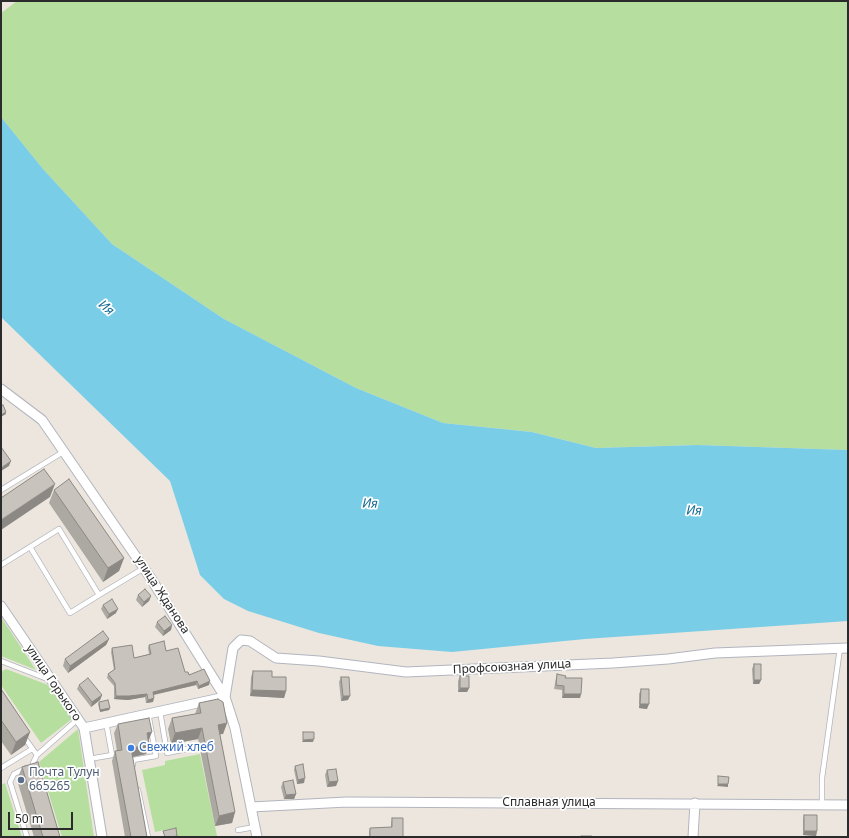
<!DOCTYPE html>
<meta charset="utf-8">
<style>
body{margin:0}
#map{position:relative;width:849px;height:838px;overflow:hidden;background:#ece6de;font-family:"Noto Sans",sans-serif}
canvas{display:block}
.frame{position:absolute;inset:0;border:2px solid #2b2b2b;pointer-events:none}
.scale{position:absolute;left:8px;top:812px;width:65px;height:18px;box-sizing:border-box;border:2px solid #2b2b2b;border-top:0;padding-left:5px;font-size:12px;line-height:14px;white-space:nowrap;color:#2b2b2b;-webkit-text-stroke:3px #fff;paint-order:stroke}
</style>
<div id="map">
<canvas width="849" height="838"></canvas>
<div class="frame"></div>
<div class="scale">50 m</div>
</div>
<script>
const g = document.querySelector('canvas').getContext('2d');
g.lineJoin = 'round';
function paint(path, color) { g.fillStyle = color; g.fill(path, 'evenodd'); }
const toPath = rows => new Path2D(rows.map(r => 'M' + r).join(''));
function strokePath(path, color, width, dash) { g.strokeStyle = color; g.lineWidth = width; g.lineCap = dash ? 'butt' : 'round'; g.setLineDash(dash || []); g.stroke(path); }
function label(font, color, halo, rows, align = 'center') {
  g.font = font + ' "Noto Sans",sans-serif'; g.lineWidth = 3.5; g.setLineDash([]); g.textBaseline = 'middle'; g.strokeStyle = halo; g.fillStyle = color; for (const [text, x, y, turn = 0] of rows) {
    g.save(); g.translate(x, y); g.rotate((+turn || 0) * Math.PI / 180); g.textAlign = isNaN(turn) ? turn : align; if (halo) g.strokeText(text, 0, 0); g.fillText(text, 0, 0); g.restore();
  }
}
paint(toPath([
 [17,1,848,1,848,450,698,445,596,448,532,432,443,423,356,388,224,319,112,244,43,169,1,117,1,13],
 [1,617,36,670,1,656],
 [6,669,48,685,72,719,41,743,1,685,1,672],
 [78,729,94,837,62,837,39,762],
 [200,754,217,836,177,837,175,828,155,832,142,770,165,765,165,761],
 [5,783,22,837,1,837,1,785]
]), '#b6df9f');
paint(toPath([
 [1,117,43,169,112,244,224,319,356,388,443,423,532,432,596,448,698,445,848,450,848,621,585,639,452,652,378,646,319,633,248,611,224,599,200,575,170,481,1,317]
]), '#79cde7');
const service = toPath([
 [1,490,63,452],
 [30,547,70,613,99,595],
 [1,565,59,529,99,595,144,568],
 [1,661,50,680],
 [160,711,167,753,187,749],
 [24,737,37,755],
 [89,759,112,755,106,722],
 [133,765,133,760,156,756,148,713],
 [1,768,32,749],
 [26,768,14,774,10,782,27,837],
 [35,769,33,763,37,755,78,719],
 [138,790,148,837],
 [822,805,822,778,840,648],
 [238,830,255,827]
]);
const minor = toPath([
 [1,389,42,420,150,577,225,697,235,728,257,837],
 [1,606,84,728,102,837],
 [84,728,225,697,233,648,241,640,250,641,276,658,319,661,406,672,613,663,668,659,715,653,848,648],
 [251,807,347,802,848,805],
 [693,837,695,803]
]);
strokePath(service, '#b2b5be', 6);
strokePath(minor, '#b2b5be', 11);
strokePath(service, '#fff', 4.5);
strokePath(minor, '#fff', 9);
paint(toPath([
 [54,490,124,558,119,571,103,582,49,503],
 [138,595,151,596,149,601,142,607,136,600],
 [103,605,116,613,107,619,101,609],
 [157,622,172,625,171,630,163,636,155,627],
 [109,639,106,645,68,673,63,666,65,659],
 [149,645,166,651,185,672,209,685,198,689,196,685,154,695,153,702,146,703,145,697,128,700,114,699,114,686,107,678,108,674,114,670,111,652,112,648,134,658,149,654,148,648],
 [754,664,761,680,759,684,753,684,752,669],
 [253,671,272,677,286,691,284,698,250,696,251,677],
 [557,674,565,678,581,694,580,698,562,698,562,690,554,689,556,678],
 [460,676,469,688,467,692,458,692,458,681],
 [341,677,348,700,341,701,339,682],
 [79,685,102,695,100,700,91,707,77,689],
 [1,689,30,732,25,745,11,755,1,741],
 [641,689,647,709,639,708,639,694],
 [99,702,110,708,109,710,100,712,98,704],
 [199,703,227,723,223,734,220,734,235,812,232,823,215,826,198,739,171,744,168,729,172,718,195,714],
 [118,724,148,741,149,745,146,754,132,757,147,837,125,837,112,761,115,751,117,751,114,733],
 [295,766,304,783,297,784,294,770],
 [22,767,60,837,34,837,17,780],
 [327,770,338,781,336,786,327,787,325,775],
 [283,782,296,794,294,799,284,799,281,787],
 [804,815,817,831,816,836,803,835,803,819],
 [392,818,403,837,369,837,369,832,370,828,391,827,391,823]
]), '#aca9a3');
paint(toPath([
 [6,412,6,414,1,417,1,415],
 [11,461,9,466,1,471,1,468],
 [55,484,50,497,1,530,1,520],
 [124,558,119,571,103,582,108,568],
 [151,596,149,601,142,607,144,602],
 [118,609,116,613,107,619,109,614],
 [172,625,171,630,163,636,164,631],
 [109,639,106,645,68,673,70,666],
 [754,680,761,680,759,684,753,684],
 [197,681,196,685,152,695,153,692],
 [210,681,209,685,198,689,199,686],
 [460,688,469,688,467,692,458,692],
 [252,690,286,691,284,698,250,696],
 [147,694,145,697,128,700,114,699,116,696],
 [564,694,581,694,580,698,562,698],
 [102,695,100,700,91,707,92,702],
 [343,696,350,696,348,700,341,701],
 [154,698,153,702,146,703,148,700],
 [640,704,649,704,647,709,639,708],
 [110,708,109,710,100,712,100,710],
 [227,723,223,734,214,735,218,725],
 [202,728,198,739,171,744,175,733],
 [30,732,25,745,11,755,16,742],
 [152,732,148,742,147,733],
 [314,739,313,742,302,742,303,740],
 [149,745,146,754,128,758,131,748],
 [305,778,304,783,297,784,298,780],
 [338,781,336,786,327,787,329,782],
 [718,784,728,784,728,787,717,786],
 [296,794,294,799,284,799,286,795],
 [235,812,232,823,215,826,219,816],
 [804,831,817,831,816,836,803,835]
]), '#8c8984');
const building = toPath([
 [3,405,6,412,1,415,1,406,3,405],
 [1,447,11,461,1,468,1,447],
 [44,469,55,484,1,520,1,498,44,469],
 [69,479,124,558,108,568,54,490,69,479],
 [145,589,151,596,144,602,138,595,145,589],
 [112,599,118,609,109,614,103,605,112,599],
 [165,616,172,625,164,631,157,622,165,616],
 [103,631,109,639,70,666,65,659,103,631],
 [164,641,166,651,178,648,185,672,188,672,189,675,204,669,210,681,199,686,197,681,153,692,154,698,148,700,147,694,129,696,116,696,115,683,108,674,115,669,112,648,132,645,134,658,151,654,149,645,164,641],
 [754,664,761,664,761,680,754,680,754,664],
 [253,671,272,671,272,677,286,677,286,691,252,690,253,671],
 [557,674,566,676,565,678,582,678,581,694,564,694,564,686,556,685,557,674],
 [460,676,469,676,469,688,460,688,460,676],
 [341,677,349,677,350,696,343,696,341,677],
 [88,678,102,695,92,702,79,685,88,678],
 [1,689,30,732,16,742,1,720,1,689],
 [641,689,649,689,649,704,640,704,641,689],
 [218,699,223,702,227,723,218,725,235,812,219,816,202,728,175,733,172,718,201,713,199,703,218,699],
 [108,700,110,708,100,710,99,702,108,700],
 [149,718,152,732,147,733,149,745,131,748,147,837,131,837,115,751,122,750,118,724,149,718],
 [303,732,314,732,314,739,303,740,303,732],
 [38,762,60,837,43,837,22,767,38,762],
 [303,764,305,778,298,780,295,766,303,764],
 [336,769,338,781,329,782,327,770,336,769],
 [718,776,729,777,728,784,718,784,718,776],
 [293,780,296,794,286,795,283,782,293,780],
 [804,815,817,815,817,831,804,831,804,815],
 [392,818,403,818,403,837,370,837,370,828,392,827,392,818],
 [176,828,177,836,171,837,165,837,163,831,176,828],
 [581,836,592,836,592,837,580,837,581,836]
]);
paint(building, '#c8c4bd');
strokePath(building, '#8c8984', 1);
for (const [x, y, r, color] of [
 [131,748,4,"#3f7fe0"],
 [21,780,4,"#5c6f8a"]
]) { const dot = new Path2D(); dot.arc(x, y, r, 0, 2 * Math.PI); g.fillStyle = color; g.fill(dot); strokePath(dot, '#fff', 1.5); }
label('12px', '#2b2b2b', '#fff', [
 ["улица Жданова",162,595,57],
 ["Профсоюзная улица",512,667,-3],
 ["улица Горького",53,683,56],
 ["Сплавная улица",549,803]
]);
label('12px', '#366cbe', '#fff', [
 ["Свежий хлеб",139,748]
], 'left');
label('12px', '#4e5e75', '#fff', [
 ["Почта Тулун",29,773],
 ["665265",29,787]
], 'left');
label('italic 13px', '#166c94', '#fff', [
 ["Ия",106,308,40],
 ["Ия",370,504,1],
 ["Ия",694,511,1]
]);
</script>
